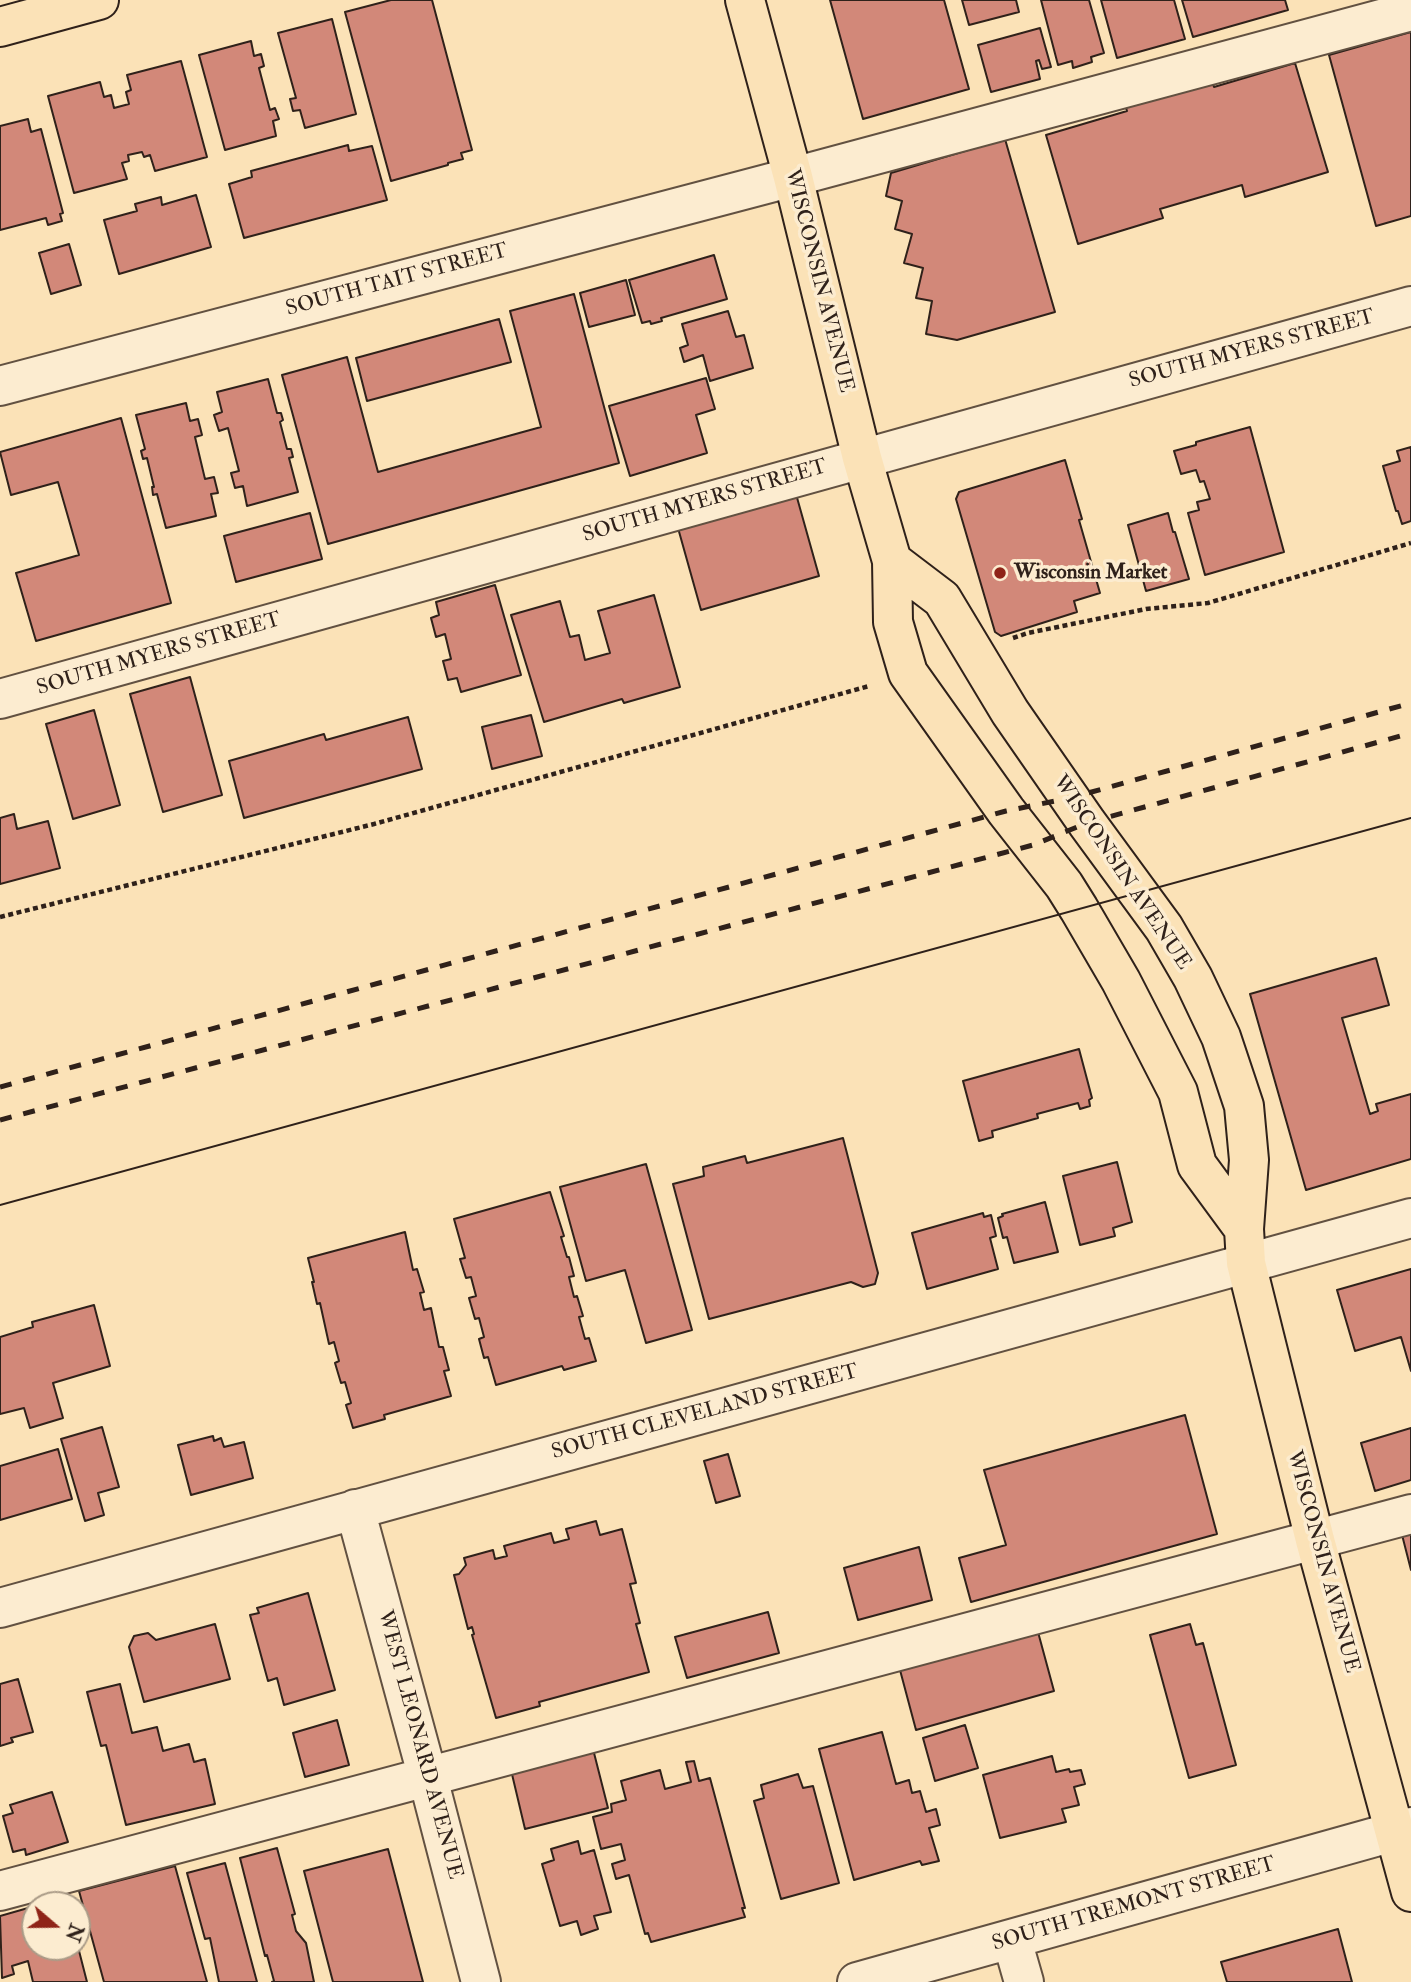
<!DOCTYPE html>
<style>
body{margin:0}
#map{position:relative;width:1411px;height:1982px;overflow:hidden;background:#fbe2b7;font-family:"IM FELL Double Pica",serif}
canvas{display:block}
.north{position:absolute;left:21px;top:1891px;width:70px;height:70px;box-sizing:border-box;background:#fcecd0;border:2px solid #aa9b87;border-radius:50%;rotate:110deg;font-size:19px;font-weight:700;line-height:28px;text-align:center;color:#2f211a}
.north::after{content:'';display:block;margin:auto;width:24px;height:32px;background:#8f2418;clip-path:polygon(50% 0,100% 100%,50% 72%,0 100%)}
</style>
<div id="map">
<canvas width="1411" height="1982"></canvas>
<div class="north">N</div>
</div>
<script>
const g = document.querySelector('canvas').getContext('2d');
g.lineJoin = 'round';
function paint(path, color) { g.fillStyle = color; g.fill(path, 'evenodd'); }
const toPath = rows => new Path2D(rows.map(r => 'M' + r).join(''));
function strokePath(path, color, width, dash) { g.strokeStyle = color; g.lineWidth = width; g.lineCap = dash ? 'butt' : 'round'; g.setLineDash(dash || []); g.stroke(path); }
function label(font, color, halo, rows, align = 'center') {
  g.font = font + ' "IM FELL Double Pica",serif'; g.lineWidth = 7; g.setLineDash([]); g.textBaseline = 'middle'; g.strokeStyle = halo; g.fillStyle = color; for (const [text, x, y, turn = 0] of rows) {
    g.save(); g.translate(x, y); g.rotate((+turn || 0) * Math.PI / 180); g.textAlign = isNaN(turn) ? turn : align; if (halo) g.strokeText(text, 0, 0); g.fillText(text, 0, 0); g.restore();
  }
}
const building = toPath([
 [391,0,432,0,472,150,461,153,463,159,448,163,448,165,391,181,345,12,391,0],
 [830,0,944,0,969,89,863,119,830,0],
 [962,0,1016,0,1019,12,969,25,962,0],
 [1041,0,1089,0,1104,53,1091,57,1092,62,1073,68,1072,61,1058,65,1041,0],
 [1101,0,1174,0,1185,39,1117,58,1101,0],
 [1182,0,1285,0,1288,10,1193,37,1182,0],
 [332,19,356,114,305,128,300,110,293,111,290,99,296,98,278,33,332,19],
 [1040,28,1051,67,1042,69,1039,60,1036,61,1040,79,991,92,978,45,1040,28],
 [1411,32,1411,216,1376,226,1329,55,1411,32],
 [251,41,254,56,261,54,264,66,259,68,270,110,275,108,279,119,273,121,276,136,225,150,199,55,251,41],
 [181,61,207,157,155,171,150,155,144,157,142,152,128,155,129,161,122,163,127,179,74,193,48,96,100,82,104,97,111,95,114,108,129,104,126,92,131,90,127,75,181,61],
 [1295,63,1328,172,1245,197,1242,185,1160,209,1163,218,1078,244,1046,135,1127,111,1125,105,1211,79,1214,87,1295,63],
 [28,119,31,132,41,129,63,213,60,214,62,221,48,225,46,218,0,230,0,126,28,119],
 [1005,139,1055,312,957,340,926,334,932,301,916,298,923,268,904,263,912,234,895,229,902,201,886,196,891,173,1005,139],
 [348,145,349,151,372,146,387,200,244,238,229,184,252,177,251,171,348,145],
 [196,195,211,247,119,274,104,220,137,211,135,204,161,197,162,205,196,195],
 [69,244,81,285,51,294,39,253,69,244],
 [714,255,727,299,661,318,662,321,651,324,650,321,642,323,629,280,714,255],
 [626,280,635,315,589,327,580,293,626,280],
 [574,294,619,463,328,544,282,375,347,357,378,472,541,427,510,311,574,294],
 [728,311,736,337,744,335,753,368,710,381,703,355,684,362,680,348,688,345,682,324,728,311],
 [499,319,511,362,367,401,356,358,499,319],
 [706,378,715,409,696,415,707,453,630,476,609,406,706,378],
 [268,379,277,413,281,413,283,420,280,422,287,449,291,449,293,457,289,458,298,492,247,506,243,486,235,488,231,473,239,471,228,428,219,431,214,415,222,412,217,392,268,379],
 [186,403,190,421,198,419,202,435,195,437,205,479,214,477,218,493,211,494,216,516,166,528,157,494,153,495,152,487,154,487,147,458,143,459,141,451,145,449,136,415,186,403],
 [121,418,171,603,36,641,16,573,79,555,58,482,11,495,0,452,121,418],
 [1250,427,1284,552,1205,575,1188,513,1199,510,1197,502,1210,499,1204,481,1200,482,1196,470,1181,474,1174,451,1196,445,1196,442,1250,427],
 [1411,447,1411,521,1402,524,1398,511,1396,511,1383,466,1400,461,1397,451,1411,447],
 [1065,460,1082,519,1079,520,1100,593,1074,601,1077,612,1001,636,995,632,956,499,959,492,1065,460],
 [796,494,819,576,701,610,678,528,796,494],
 [310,513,322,559,236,582,224,536,310,513],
 [1168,513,1173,532,1175,532,1189,579,1146,591,1128,525,1168,513],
 [495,585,521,675,461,692,457,678,448,680,443,661,451,659,445,634,436,637,431,618,439,615,436,602,495,585],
 [654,595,680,687,624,703,622,699,544,722,511,615,560,601,570,637,579,635,585,660,610,653,598,611,654,595],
 [190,677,222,795,163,812,130,694,190,677],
 [94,710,120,805,73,819,46,724,94,710],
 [531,715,542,756,492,769,482,727,531,715],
 [408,717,422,769,244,818,229,761,324,734,326,740,408,717],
 [14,814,17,829,48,821,60,868,0,884,0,818,14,814],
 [1376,958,1389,1005,1342,1018,1370,1114,1378,1111,1376,1104,1411,1094,1411,1159,1306,1190,1250,994,1376,958],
 [1079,1049,1092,1098,1089,1100,1090,1106,1080,1109,1078,1103,1037,1114,1038,1118,992,1131,993,1137,979,1141,963,1081,1079,1049],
 [843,1138,878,1273,875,1284,863,1287,851,1282,709,1319,673,1184,704,1176,703,1167,745,1156,747,1163,843,1138],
 [1117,1162,1132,1222,1113,1228,1115,1236,1080,1245,1063,1176,1117,1162],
 [646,1164,692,1330,646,1343,625,1270,586,1281,560,1187,646,1164],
 [550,1192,564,1236,561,1237,567,1257,569,1257,574,1276,569,1277,574,1297,577,1296,583,1316,579,1317,585,1339,589,1338,596,1361,564,1370,562,1366,496,1385,488,1357,484,1358,479,1339,484,1337,479,1318,475,1319,469,1298,476,1296,471,1277,466,1278,460,1259,465,1258,454,1219,550,1192],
 [1045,1202,1058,1252,1014,1263,1007,1237,1003,1238,998,1218,1003,1216,1002,1214,1045,1202],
 [983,1213,984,1217,991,1215,996,1236,990,1238,998,1269,927,1289,912,1233,983,1213],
 [405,1232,413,1270,417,1269,424,1292,420,1293,424,1310,431,1308,439,1347,443,1347,449,1370,444,1371,451,1396,384,1415,385,1419,353,1428,346,1405,351,1403,345,1382,341,1383,335,1363,339,1361,334,1342,329,1344,320,1303,317,1304,312,1282,314,1282,308,1258,405,1232],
 [1411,1269,1411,1371,1401,1337,1355,1351,1337,1290,1411,1269],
 [94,1305,110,1366,53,1383,63,1418,30,1428,24,1408,0,1414,0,1337,33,1327,32,1322,94,1305],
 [1185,1415,1217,1534,971,1602,959,1558,1006,1545,984,1470,1185,1415],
 [102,1427,119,1487,98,1493,104,1515,85,1521,61,1439,102,1427],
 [1411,1428,1411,1480,1375,1491,1361,1443,1411,1428],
 [213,1436,214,1441,221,1438,224,1447,244,1442,253,1478,191,1495,178,1445,213,1436],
 [58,1449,72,1499,0,1520,0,1466,58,1449],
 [728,1454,740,1496,716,1503,704,1461,728,1454],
 [596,1521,600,1535,622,1529,636,1583,630,1584,640,1623,636,1624,649,1672,539,1702,540,1706,496,1718,472,1635,474,1634,472,1627,468,1629,454,1575,459,1574,466,1565,464,1558,493,1550,495,1559,507,1556,504,1546,551,1533,554,1543,569,1539,566,1529,596,1521],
 [1411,1523,1411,1570,1400,1527,1411,1523],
 [919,1547,932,1600,858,1620,844,1568,919,1547],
 [308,1593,335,1690,284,1705,277,1678,268,1681,250,1615,259,1613,257,1608,308,1593],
 [768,1612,779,1653,687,1678,675,1637,768,1612],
 [215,1624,230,1679,144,1702,129,1647,134,1636,148,1633,156,1640,215,1624],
 [1190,1624,1196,1645,1203,1643,1236,1765,1189,1778,1150,1635,1190,1624],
 [1038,1632,1054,1691,916,1730,900,1670,1038,1632],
 [18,1679,33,1732,11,1738,13,1742,0,1746,0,1684,18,1679],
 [120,1684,132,1733,157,1727,163,1751,189,1744,194,1762,205,1759,215,1804,126,1825,106,1745,101,1746,87,1692,120,1684],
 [337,1720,349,1765,305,1777,293,1733,337,1720],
 [965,1725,978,1768,935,1781,923,1738,965,1725],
 [882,1732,896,1784,909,1780,912,1793,920,1791,926,1812,936,1809,940,1825,929,1828,939,1861,922,1865,920,1861,854,1880,819,1749,882,1732],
 [593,1749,608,1808,525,1829,511,1770,593,1749],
 [1052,1756,1056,1772,1069,1769,1070,1772,1081,1770,1085,1784,1074,1787,1079,1805,1062,1809,1066,1822,1000,1838,983,1775,1052,1756],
 [694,1761,699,1781,710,1778,745,1908,742,1908,745,1917,651,1942,648,1933,645,1934,629,1875,616,1879,612,1864,625,1860,621,1844,601,1849,593,1817,612,1812,611,1804,626,1800,621,1781,660,1770,665,1789,691,1782,686,1762,694,1761],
 [798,1774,803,1788,813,1786,839,1883,781,1899,754,1801,764,1798,761,1785,798,1774],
 [52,1792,68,1842,26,1855,25,1849,13,1852,3,1816,13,1813,10,1805,52,1792],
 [578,1841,581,1854,594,1850,611,1912,594,1916,598,1929,581,1935,577,1921,560,1926,542,1864,554,1860,551,1849,578,1841],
 [277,1848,295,1914,292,1915,296,1931,306,1943,314,1982,272,1982,274,1981,267,1955,265,1956,240,1858,277,1848],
 [388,1849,423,1982,333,1982,304,1871,388,1849],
 [225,1863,257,1982,219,1982,210,1938,205,1939,187,1873,225,1863],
 [175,1866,207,1982,104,1982,79,1891,175,1866],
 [35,1906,35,1947,77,1947,77,1943,87,1982,33,1982,28,1961,12,1966,14,1974,2,1978,0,1916,35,1906],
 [1338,1929,1352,1982,1227,1982,1221,1962,1338,1929]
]);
paint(building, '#d28879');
strokePath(building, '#2f211a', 2);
const minor = toPath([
 [0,386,793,177,1411,11],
 [0,699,1411,306],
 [355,1509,428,1778,481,1982],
 [0,1608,1411,1218],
 [0,1891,1411,1514],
 [1012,1940,1024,1982],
 [857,1982,1411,1827]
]);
const major = toPath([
 [745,0,793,177,862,458,892,561,893,622,908,673,1006,811,1064,885,1079,909,1121,981,1178,1092,1197,1165,1244,1229],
 [0,27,99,0],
 [892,561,942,599,1010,712,1087,823,1164,928,1193,978,1221,1037,1244,1106,1249,1160,1244,1229,1246,1263,1315,1540,1411,1892]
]);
strokePath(minor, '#625141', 42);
strokePath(major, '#2f211a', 42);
strokePath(toPath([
 [1013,638,1028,633,1146,609,1208,603,1411,543],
 [0,917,374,824,869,686]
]), '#2f211a', 4.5, [5, 3.5]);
strokePath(minor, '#fcecd0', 38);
strokePath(major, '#fbe2b7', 38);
strokePath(toPath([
 [0,1205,1411,818]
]), '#2f211a', 2);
strokePath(toPath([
 [0,1087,1006,811,1070,798,1411,703],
 [0,1120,1033,845,1087,823,1411,733]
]), '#2f211a', 5, [12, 12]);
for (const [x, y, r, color] of [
 [1000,573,7,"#8f2418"]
]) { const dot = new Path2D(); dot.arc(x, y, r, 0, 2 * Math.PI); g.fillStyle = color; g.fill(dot); strokePath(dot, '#fcecd0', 2.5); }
label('21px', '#2f211a', '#fcecd0', [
 ["SOUTH TAIT STREET",397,281,-15],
 ["WISCONSIN AVENUE",818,281,76],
 ["SOUTH MYERS STREET",1252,350,-15],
 ["SOUTH MYERS STREET",705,502,-16],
 ["SOUTH MYERS STREET",159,655,-16],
 ["WISCONSIN AVENUE",1121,873,56],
 ["SOUTH CLEVELAND STREET",705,1413,-15],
 ["WISCONSIN AVENUE",1322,1562,75],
 ["WEST LEONARD AVENUE",419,1745,75],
 ["SOUTH TREMONT STREET",1134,1905,-16]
]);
label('bold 21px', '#2f211a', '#fcecd0', [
 ["Wisconsin Market",1014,573]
], 'left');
</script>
